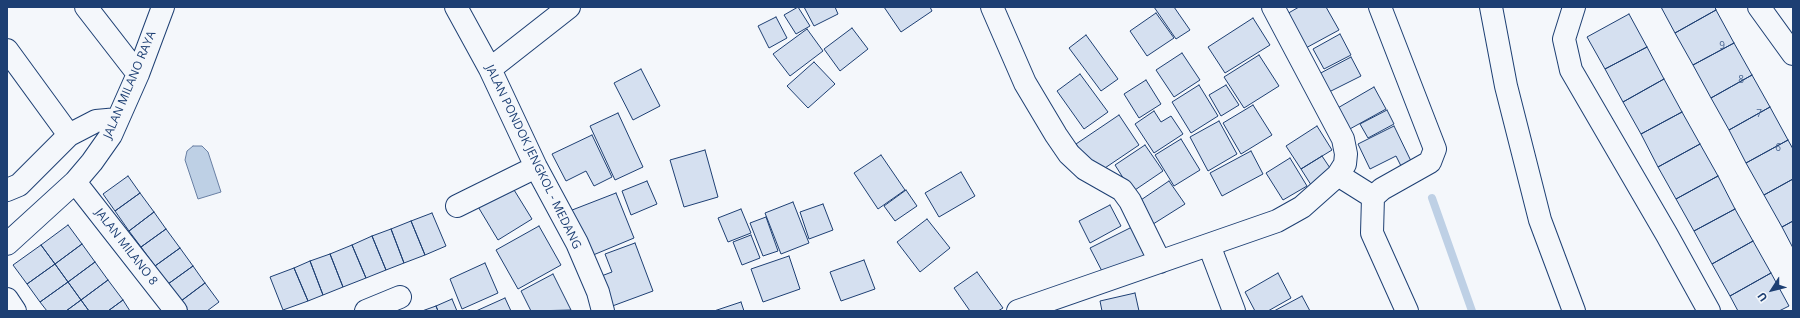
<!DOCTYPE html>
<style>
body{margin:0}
#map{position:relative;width:1800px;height:318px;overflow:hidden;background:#f4f7fb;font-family:"Open Sans",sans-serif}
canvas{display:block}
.frame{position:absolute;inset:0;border:8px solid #1d3f73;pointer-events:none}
.north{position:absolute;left:1752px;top:270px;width:40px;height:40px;-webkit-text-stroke:3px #f4f7fb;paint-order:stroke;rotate:234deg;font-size:11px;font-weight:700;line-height:16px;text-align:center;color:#1d3f73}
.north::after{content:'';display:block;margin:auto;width:14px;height:18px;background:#1d3f73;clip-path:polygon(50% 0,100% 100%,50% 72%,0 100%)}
</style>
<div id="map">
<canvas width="1800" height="318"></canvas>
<div class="frame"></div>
<div class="north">U</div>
</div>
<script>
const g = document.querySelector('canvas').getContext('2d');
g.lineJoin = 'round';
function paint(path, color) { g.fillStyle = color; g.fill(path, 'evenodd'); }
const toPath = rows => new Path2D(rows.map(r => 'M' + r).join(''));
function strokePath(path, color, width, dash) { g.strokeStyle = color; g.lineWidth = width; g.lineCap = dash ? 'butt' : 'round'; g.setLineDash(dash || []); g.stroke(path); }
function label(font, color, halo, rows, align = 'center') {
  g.font = font + ' "Open Sans",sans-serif'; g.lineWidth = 3; g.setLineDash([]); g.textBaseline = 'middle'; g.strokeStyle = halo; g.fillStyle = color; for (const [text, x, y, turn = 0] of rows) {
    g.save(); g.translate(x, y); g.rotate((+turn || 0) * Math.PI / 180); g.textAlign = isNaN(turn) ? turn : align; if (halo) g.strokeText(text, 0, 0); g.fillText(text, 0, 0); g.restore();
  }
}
const water = toPath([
 [193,146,202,146,208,152,221,192,198,199,185,160,187,151,193,146]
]);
paint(water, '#bed0e5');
strokePath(water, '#687fa3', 1);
strokePath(toPath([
 [1432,198,1472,311]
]), '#bed0e5', 8);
const building = toPath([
 [798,7,810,26,796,34,784,15,798,7],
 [804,7,835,7,838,14,814,26,804,7],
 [884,7,930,7,932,11,901,32,884,7],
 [1154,7,1174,7,1190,30,1176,39,1154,7],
 [1299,7,1326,7,1339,30,1304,49,1285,15,1299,7],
 [1661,7,1715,7,1716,10,1675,33,1661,7],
 [1716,10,1734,43,1693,65,1675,33,1716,10],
 [1156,13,1174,38,1147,56,1130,31,1156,13],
 [1629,14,1647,47,1605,69,1587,37,1629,14],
 [776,17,787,38,769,48,758,26,776,17],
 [1253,18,1270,45,1225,73,1208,47,1253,18],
 [852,28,868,49,840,71,824,49,852,28],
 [807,29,823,51,790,76,773,54,807,29],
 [1340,34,1351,55,1324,69,1313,49,1340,34],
 [1086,35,1118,79,1101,91,1069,48,1086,35],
 [1734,43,1752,75,1711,98,1693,65,1734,43],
 [1647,47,1664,79,1623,102,1605,69,1647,47],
 [1182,53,1200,80,1174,97,1156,70,1182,53],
 [1259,55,1279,86,1244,108,1224,77,1259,55],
 [1351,57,1361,76,1327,93,1317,75,1351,57],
 [814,62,835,84,808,108,787,86,814,62],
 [641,69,660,106,633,120,614,83,641,69],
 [1080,74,1108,112,1084,129,1057,91,1080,74],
 [1752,75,1770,107,1729,130,1711,98,1752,75],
 [1664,79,1682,112,1641,134,1623,102,1664,79],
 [1146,80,1161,104,1139,118,1124,94,1146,80],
 [1199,85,1218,116,1191,133,1172,102,1199,85],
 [1226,85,1239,105,1221,116,1209,95,1226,85],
 [1374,87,1386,109,1348,130,1336,109,1374,87],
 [1253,105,1272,135,1241,154,1223,123,1253,105],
 [1770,107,1788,140,1746,163,1729,130,1770,107],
 [1387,110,1394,124,1368,138,1360,124,1387,110],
 [1154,111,1161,122,1171,116,1183,134,1154,153,1135,124,1154,111],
 [1682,112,1700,144,1658,167,1641,134,1682,112],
 [618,113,643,167,615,180,590,126,618,113],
 [1119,115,1139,145,1096,174,1076,144,1119,115],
 [1219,121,1237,154,1208,171,1190,137,1219,121],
 [1317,126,1332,150,1301,169,1286,146,1317,126],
 [1394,126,1411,161,1401,166,1396,156,1370,169,1358,144,1394,126],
 [592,135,612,177,594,186,586,171,566,181,552,154,592,135],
 [1181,139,1200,170,1174,186,1155,155,1181,139],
 [1788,140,1793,149,1793,179,1764,195,1746,163,1788,140],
 [1700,144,1718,176,1676,199,1658,167,1700,144],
 [1145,145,1163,171,1132,192,1115,165,1145,145],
 [705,150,718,197,684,207,670,160,705,150],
 [1251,151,1263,174,1222,196,1210,173,1251,151],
 [881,155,905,190,878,209,854,173,881,155],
 [1322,156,1334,174,1313,188,1301,169,1322,156],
 [1290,158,1307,186,1283,200,1266,173,1290,158],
 [961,172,975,196,939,217,925,193,961,172],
 [128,176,140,193,115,211,103,194,128,176],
 [1718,176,1735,209,1694,231,1676,199,1718,176],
 [1793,179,1793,221,1782,227,1764,195,1793,179],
 [647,181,657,204,631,215,622,191,647,181],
 [1169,181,1185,204,1150,226,1135,204,1169,181],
 [511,185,532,219,498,240,477,205,511,185],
 [906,190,917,206,895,221,884,206,906,190],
 [140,193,154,212,129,231,115,211,140,193],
 [616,193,634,238,586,258,567,212,616,193],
 [793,202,809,243,781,254,765,213,793,202],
 [823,204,833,230,809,239,800,212,823,204],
 [1110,205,1121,226,1090,243,1079,221,1110,205],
 [741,209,751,233,728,242,718,218,741,209],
 [1735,209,1753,241,1712,264,1694,231,1735,209],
 [154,212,166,229,141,247,129,231,154,212],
 [432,213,446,246,425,255,411,221,432,213],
 [766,217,778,251,763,256,750,223,766,217],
 [927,219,950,248,920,272,897,242,927,219],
 [411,221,425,255,404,263,391,229,411,221],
 [1793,221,1793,248,1782,227,1793,221],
 [68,225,82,244,55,264,41,245,68,225],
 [539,226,561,265,518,289,496,250,539,226],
 [1132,227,1147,257,1105,277,1090,248,1132,227],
 [166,229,180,248,155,266,141,247,166,229],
 [391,229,404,263,386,270,372,236,391,229],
 [751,235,760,258,742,265,733,242,751,235],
 [372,236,386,270,366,278,352,245,372,236],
 [1753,241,1771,273,1730,296,1712,264,1753,241],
 [635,243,653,291,607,308,596,278,612,272,605,254,635,243],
 [82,244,95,262,68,282,55,264,82,244],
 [41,245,55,264,27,284,13,265,41,245],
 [352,245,366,278,343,287,330,254,352,245],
 [180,248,193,266,168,284,155,266,180,248],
 [330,254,343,287,323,295,310,261,330,254],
 [789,256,800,289,763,302,751,269,789,256],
 [864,260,875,289,841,301,830,272,864,260],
 [310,261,323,295,308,301,294,268,310,261],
 [95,262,108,280,81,300,68,282,95,262],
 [485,263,498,293,462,309,450,279,485,263],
 [55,264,68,282,40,302,27,284,55,264],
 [193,266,205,283,181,301,168,284,193,266],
 [294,268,308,301,283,310,270,277,294,268],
 [977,272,1003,308,998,311,970,311,954,288,977,272],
 [1278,273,1291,298,1268,311,1255,311,1245,292,1278,273],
 [1771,273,1789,306,1779,311,1738,311,1730,296,1771,273],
 [553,274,571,310,531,311,521,291,553,274],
 [108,280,123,300,108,311,89,311,81,300,108,280],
 [68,282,81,300,66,311,47,311,40,302,68,282],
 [205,283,219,302,207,311,188,311,181,301,205,283],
 [1135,293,1139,311,1102,311,1100,301,1135,293],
 [1302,296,1310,311,1274,311,1302,296],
 [505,298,511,311,476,311,505,298],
 [452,299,457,311,438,311,436,306,452,299],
 [81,300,89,311,66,311,81,300],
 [123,300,130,311,108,311,123,300],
 [741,302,744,311,714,311,741,302],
 [436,306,438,311,422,311,436,306]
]);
paint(building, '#d5e0f0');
strokePath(building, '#1d3f73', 1);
const street = toPath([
 [86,7,138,74],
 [456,7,490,69,536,167,577,243,598,292,603,311],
 [992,7,1025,83,1056,135,1069,154,1085,169,1122,190,1130,201,1160,262],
 [1380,7,1435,149,1430,162,1382,189,1373,197,1372,233,1407,311],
 [1491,7,1506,86,1540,220,1574,311],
 [1574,7,1564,39,1571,70,1667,235,1709,311],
 [1759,7,1793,54],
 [7,50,69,135],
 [490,69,569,7],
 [1338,175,1373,197],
 [75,182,176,311],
 [7,190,19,185,69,135,96,121,118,119],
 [457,206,536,167],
 [7,244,75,182,92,162,111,135,138,74,163,7],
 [1209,245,1234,311],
 [7,299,15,311],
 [366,311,400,297],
 [1018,311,1277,221,1302,207,1338,175,1345,164,1346,154,1343,139,1273,7]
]);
strokePath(street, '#1d3f73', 24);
strokePath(street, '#f4f7fb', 22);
label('10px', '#4b6792', null, [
 ["9",1722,46],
 ["8",1741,80],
 ["7",1759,114],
 ["6",1778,148]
]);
label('12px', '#1d3f73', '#f4f7fb', [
 ["JALAN MILANO RAYA",130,85,-67],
 ["JALAN PONDOK JENGKOL - MEDANG",533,157,64],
 ["JALAN MILANO 8",126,247,52]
]);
</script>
